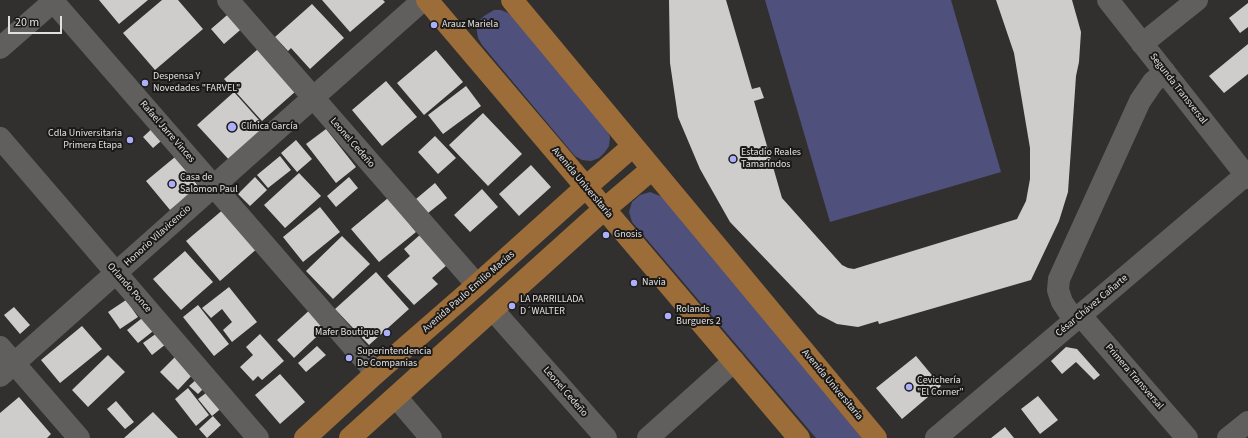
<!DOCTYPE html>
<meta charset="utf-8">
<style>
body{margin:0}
#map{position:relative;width:1248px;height:438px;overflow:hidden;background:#32302f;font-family:"Source Sans 3",sans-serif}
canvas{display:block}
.scale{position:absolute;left:8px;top:16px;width:54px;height:18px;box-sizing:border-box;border:2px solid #e1e0df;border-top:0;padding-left:5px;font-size:12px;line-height:14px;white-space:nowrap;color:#e1e0df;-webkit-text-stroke:3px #1a1918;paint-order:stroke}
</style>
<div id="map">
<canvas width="1248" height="438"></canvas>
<div class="scale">20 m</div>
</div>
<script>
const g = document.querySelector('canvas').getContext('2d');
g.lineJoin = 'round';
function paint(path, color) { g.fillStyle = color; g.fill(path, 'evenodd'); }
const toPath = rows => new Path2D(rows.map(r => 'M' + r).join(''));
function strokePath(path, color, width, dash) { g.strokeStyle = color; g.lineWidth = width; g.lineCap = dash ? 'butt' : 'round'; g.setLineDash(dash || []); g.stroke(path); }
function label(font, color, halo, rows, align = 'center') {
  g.font = font + ' "Source Sans 3",sans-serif'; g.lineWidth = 4; g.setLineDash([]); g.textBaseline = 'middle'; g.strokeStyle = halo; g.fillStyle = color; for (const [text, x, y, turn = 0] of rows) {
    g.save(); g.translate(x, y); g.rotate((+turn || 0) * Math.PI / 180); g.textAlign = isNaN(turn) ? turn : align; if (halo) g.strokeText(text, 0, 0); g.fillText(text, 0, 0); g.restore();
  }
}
paint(toPath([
 [765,0,951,0,1001,172,830,222],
 [494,10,501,10,508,13,514,18,607,129,610,137,609,146,605,152,599,158,591,161,582,160,575,156,482,45,478,38,477,32,477,26,480,20,484,16],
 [650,192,663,197,862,438,816,438,632,222,629,212,632,202,640,195]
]), '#4f507b');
paint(toPath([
 [99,0,148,0,119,24],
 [162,0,178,0,203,29,155,70,123,33],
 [322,0,383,0,385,2,350,32],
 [669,0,726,0,752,89,760,87,764,98,754,101,782,198,842,265,848,268,854,269,1017,219,1026,201,1030,179,1030,148,1014,53,996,0,1072,0,1081,32,1079,62,1076,76,1068,192,1059,221,1031,280,879,324,878,321,858,327,837,324,818,314,730,222,700,169,678,117,670,63],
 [1248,3,1248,27,1240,33,1229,18],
 [312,4,344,38,310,69,291,48,288,51,275,37],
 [233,10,246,25,224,44,211,29],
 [1248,44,1248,74,1224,93,1209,76],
 [258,49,296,91,262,121,224,79],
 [436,50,463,82,424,115,397,83],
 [386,81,417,117,382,146,352,110],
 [466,86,481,106,443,134,428,115],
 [234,92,267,129,231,162,197,125],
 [483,113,522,154,488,186,449,145],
 [158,123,168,135,153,148,143,137],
 [326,129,356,167,336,183,306,144],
 [435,136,456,158,438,174,418,152],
 [296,140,312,159,297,172,281,153],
 [280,156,291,170,268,188,257,175],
 [175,157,199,187,170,210,146,181],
 [531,165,551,187,519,216,499,194],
 [299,173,321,196,285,228,264,205],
 [255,177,267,190,250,206,238,194],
 [349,177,358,188,336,207,327,196],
 [435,183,447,198,428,213,416,199],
 [482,189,498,207,470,232,454,215],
 [388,198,416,232,379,262,351,229],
 [320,207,340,232,303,262,283,237],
 [225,208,259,247,220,281,186,241],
 [421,234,448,264,432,278,438,284,414,305,387,276,410,256,404,249],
 [342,236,370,264,333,299,306,271],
 [185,251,213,282,181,310,153,279],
 [376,272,409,309,369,345,335,309],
 [229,287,257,322,232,342,223,330,232,322,222,309,211,318,202,308],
 [126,300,138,317,120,329,108,312],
 [198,305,229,344,214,356,183,317],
 [14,307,30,325,20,334,4,315],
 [313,307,330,324,294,358,277,340],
 [146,315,157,328,138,343,127,330],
 [82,326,102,349,60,383,41,360],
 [157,333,166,344,152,355,143,343],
 [260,334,284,361,262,380,258,376,253,381,240,367,253,355,246,347],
 [317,346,326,355,306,372,298,363],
 [1066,347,1077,349,1100,375,1094,380,1076,362,1062,374,1051,361],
 [108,355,125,372,88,407,72,390],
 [176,356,194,373,178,390,160,372],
 [916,356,941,386,902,419,876,388],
 [280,374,305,402,280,424,255,395],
 [198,378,206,386,198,394,189,386],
 [188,388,209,415,196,426,175,399],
 [210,390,224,406,212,416,198,399],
 [1038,396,1058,420,1040,434,1021,409],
 [19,397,51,434,47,438,0,438,0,413],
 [116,401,134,422,125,429,107,409],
 [153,412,178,438,124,438],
 [213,416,221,425,207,438,199,429],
 [1005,427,1014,438,991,438]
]), '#cfcdcb');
strokePath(toPath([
 [52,0,376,373],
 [228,0,477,285],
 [1108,0,1248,178],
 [1142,44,1197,0],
 [0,48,55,0],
 [0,138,258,438],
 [493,310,606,438],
 [1081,316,1187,438],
 [1074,320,1062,302,1058,290,1059,279,1140,101,1153,82,1165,72],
 [0,347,79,438],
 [0,376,423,0],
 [396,397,431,438],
 [648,438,734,361],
 [936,438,1248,173],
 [1228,438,1248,422]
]), '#615f5d', 22);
strokePath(toPath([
 [427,0,799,438],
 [512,0,876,438],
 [305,438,376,373,477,285,586,187,633,146],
 [350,438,593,219,652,169]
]), '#9c6d38', 22);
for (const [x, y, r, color] of [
 [434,25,4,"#adaffb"],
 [145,83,4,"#adaffb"],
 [232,127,5,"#adaffb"],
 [130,140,4,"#adaffb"],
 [733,159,4,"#adaffb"],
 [172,184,4,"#adaffb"],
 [606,235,4,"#adaffb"],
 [634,283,4,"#adaffb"],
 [512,306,4,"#adaffb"],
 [668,316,4,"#adaffb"],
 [387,333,4,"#adaffb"],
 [349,358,4,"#adaffb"],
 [909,387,4,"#adaffb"]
]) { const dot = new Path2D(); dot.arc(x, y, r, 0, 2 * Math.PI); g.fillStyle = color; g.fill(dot); strokePath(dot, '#1a1918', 1.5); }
label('10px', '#e1e0df', '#1a1918', [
 ["Arauz Mariela",442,25],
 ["Despensa Y",153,77],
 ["Novedades \"FARVEL\"",153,89],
 ["Clínica García",241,127],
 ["Cdla Universitaria",122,134,"right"],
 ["Primera Etapa",122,146,"right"],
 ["Estadio Reales",741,153],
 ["Tamarindos",741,165],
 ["Casa de",180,178],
 ["Salomon Paul",180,190],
 ["Gnosis",614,235],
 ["Navia",642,283],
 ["LA PARRILLADA",520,300],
 ["D´WALTER",520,312],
 ["Rolands",676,310],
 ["Burguers 2",676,322],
 ["Mafer Boutique",379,333,"right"],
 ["Superintendencia",357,352],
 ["De Companias",357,364],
 ["Cevichería",917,381],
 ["\"El Corner\"",917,393]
], 'left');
label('10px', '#e1e0df', '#1a1918', [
 ["Segunda Transversal",1178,89,52],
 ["Rafael Jarre Vinces",167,132,49],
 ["Leonel Cedeño",352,143,49],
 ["Avenida Universitaria",582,183,50],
 ["Honorio Vilavicencio",158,236,-42],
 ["Orlando Ponce",129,288,49],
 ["Avenida Paulo Emilio Macías",469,292,-41],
 ["César Chávez Cañarte",1092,306,-40],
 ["Primera Transversal",1134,377,49],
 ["Avenida Universitaria",832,385,50],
 ["Leonel Cedeño",565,392,49]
]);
</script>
